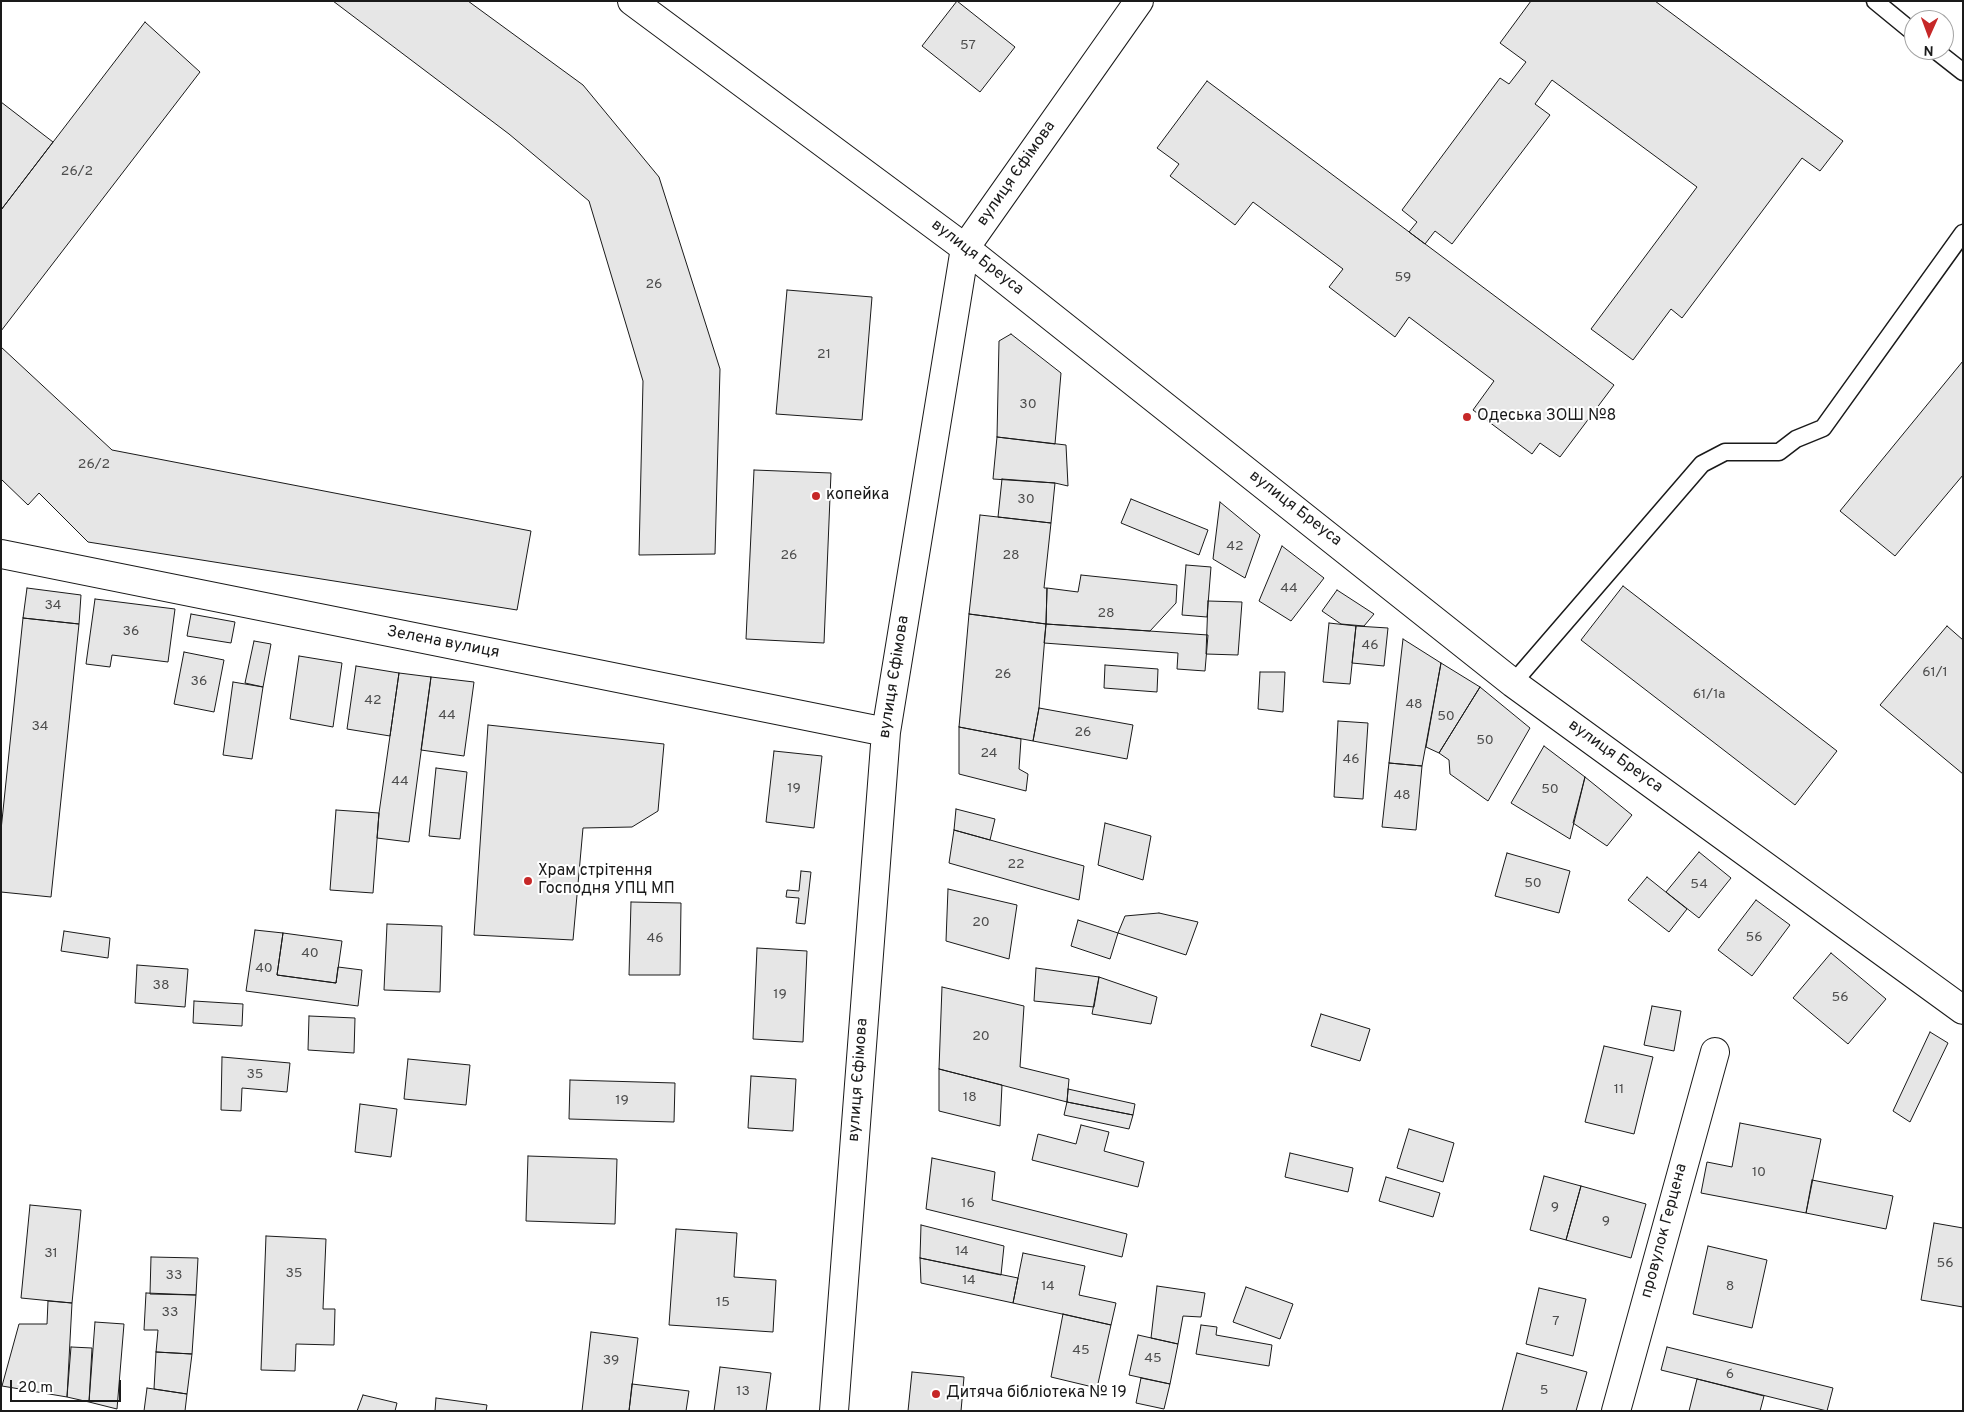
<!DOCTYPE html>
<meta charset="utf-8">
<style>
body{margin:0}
#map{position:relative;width:1964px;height:1412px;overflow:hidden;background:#fff;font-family:Overpass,sans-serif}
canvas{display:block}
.frame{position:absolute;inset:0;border:2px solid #1a1a1a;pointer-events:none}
.north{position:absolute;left:1904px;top:10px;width:50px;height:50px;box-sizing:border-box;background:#fff;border:1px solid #a3a3a3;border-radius:50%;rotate:182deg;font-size:14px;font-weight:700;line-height:20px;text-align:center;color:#1a1a1a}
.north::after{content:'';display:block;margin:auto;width:18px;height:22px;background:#c62828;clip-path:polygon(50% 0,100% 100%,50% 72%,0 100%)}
.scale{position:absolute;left:10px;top:1380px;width:111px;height:22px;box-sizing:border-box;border:2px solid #1a1a1a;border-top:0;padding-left:6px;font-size:15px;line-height:18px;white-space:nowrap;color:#1a1a1a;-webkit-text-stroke:4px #fff;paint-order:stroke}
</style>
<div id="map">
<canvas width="1964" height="1412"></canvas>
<div class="frame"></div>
<div class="north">N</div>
<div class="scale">20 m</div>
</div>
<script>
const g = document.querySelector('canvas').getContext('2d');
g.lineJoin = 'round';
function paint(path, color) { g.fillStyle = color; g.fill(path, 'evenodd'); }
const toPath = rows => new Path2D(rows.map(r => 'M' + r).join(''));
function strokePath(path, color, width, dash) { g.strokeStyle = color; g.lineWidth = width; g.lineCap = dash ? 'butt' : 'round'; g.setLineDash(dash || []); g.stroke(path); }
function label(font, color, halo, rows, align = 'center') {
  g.font = font + ' Overpass,sans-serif'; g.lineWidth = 4; g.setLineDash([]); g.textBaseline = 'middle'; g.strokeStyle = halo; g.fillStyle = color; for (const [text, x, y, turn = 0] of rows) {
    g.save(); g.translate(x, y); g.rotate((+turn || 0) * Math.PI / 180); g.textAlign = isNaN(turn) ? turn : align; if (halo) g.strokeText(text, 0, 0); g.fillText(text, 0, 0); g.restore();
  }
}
const building = toPath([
 [333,1,468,1,583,85,659,177,720,369,715,554,639,555,643,381,589,201,509,134,333,1],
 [957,1,1015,47,980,92,922,46,957,1],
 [1531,1,1655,1,1843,141,1820,171,1802,158,1682,318,1671,309,1633,360,1591,329,1697,187,1552,80,1535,104,1550,115,1452,244,1435,231,1425,244,1409,232,1417,222,1402,210,1500,78,1509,84,1526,62,1500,43,1531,1],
 [145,22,200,72,1,331,1,210,145,22],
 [1207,81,1614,385,1560,457,1540,443,1532,454,1473,410,1494,381,1409,317,1395,337,1329,287,1343,269,1253,202,1235,225,1170,176,1179,164,1157,148,1207,81],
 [1,102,53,142,1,210,1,102],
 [787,290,872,297,862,420,776,414,787,290],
 [1011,334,1061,373,1055,444,997,437,999,341,1011,334],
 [1,347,112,450,531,531,517,610,88,542,39,493,28,505,1,479,1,347],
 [1963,361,1963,475,1895,556,1840,511,1963,361],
 [997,437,1066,445,1068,486,1055,483,993,479,997,437],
 [754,470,831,473,824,643,746,639,754,470],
 [1002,479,1055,483,1051,523,998,517,1002,479],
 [1131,499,1208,530,1199,555,1121,523,1131,499],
 [1220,502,1260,535,1245,578,1213,559,1220,502],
 [980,515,1051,523,1044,588,1047,588,1046,624,969,614,980,515],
 [1282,546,1324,578,1291,621,1259,601,1282,546],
 [1186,565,1211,567,1207,617,1182,615,1186,565],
 [1081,575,1177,585,1176,603,1150,631,1046,624,1047,588,1078,592,1081,575],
 [1623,586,1837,751,1795,805,1581,640,1623,586],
 [27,588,81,595,79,624,23,618,27,588],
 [1337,590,1374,614,1364,626,1341,624,1322,611,1337,590],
 [95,599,175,609,168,662,112,655,110,667,86,664,95,599],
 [1208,601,1242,602,1238,655,1206,654,1208,601],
 [191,614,235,622,231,643,187,636,191,614],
 [969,614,1046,624,1039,708,1033,741,959,727,969,614],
 [23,618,79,624,51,897,1,892,1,830,23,618],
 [1329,623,1356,626,1350,684,1323,682,1329,623],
 [1046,624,1208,635,1205,671,1177,669,1178,653,1044,643,1046,624],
 [1356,626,1388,628,1384,666,1352,663,1356,626],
 [1947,626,1963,640,1963,774,1880,705,1947,626],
 [1403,639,1441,663,1422,766,1389,763,1403,639],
 [254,641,271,644,263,687,245,683,254,641],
 [184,652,224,660,214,712,174,704,184,652],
 [299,656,342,663,333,727,290,719,299,656],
 [1441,663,1480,687,1439,753,1426,747,1441,663],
 [1105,665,1158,669,1157,692,1104,688,1105,665],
 [356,666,399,673,390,736,347,729,356,666],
 [1260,672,1285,672,1283,712,1258,709,1260,672],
 [399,673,431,677,409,842,377,838,379,813,399,673],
 [431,677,474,682,464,756,421,750,431,677],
 [233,682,263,687,252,759,223,755,233,682],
 [1480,687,1530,728,1488,801,1450,774,1449,760,1439,753,1480,687],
 [1039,708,1133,725,1127,759,1033,741,1039,708],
 [1338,721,1368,723,1363,799,1334,797,1338,721],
 [488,725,664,744,658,811,632,827,583,828,573,940,474,935,488,725],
 [959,727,1021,739,1019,769,1028,774,1026,791,959,774,959,727],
 [1544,746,1585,777,1570,839,1511,803,1544,746],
 [774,751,822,756,814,828,766,822,774,751],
 [1389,763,1422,766,1416,830,1382,827,1389,763],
 [436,768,467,772,460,839,429,836,436,768],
 [1585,777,1632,815,1607,846,1573,823,1585,777],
 [956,809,995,819,990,840,954,830,956,809],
 [336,810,379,813,373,893,330,890,336,810],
 [1105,823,1151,836,1143,880,1098,865,1105,823],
 [954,830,1084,866,1079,900,949,863,954,830],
 [1699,852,1731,878,1699,918,1666,892,1699,852],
 [1507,853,1570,871,1559,913,1495,896,1507,853],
 [801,871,811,872,805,924,796,923,799,898,786,897,787,890,799,891,801,871],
 [1647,877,1687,909,1669,932,1628,900,1647,877],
 [948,889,1017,905,1009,959,946,941,948,889],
 [1756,900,1790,925,1752,976,1718,950,1756,900],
 [631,902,681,903,680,975,629,975,631,902],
 [1159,913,1198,922,1186,955,1118,933,1125,916,1159,913],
 [1078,920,1118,933,1110,959,1071,946,1078,920],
 [387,924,442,926,440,992,384,990,387,924],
 [255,930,283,933,277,975,336,983,338,967,362,970,358,1006,246,991,255,930],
 [64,931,110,938,108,958,61,951,64,931],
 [283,933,342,941,336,983,277,975,283,933],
 [757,948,807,951,803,1042,753,1039,757,948],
 [1831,953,1886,999,1848,1044,1793,998,1831,953],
 [137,965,188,969,185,1007,135,1003,137,965],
 [1036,968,1099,977,1094,1007,1034,1001,1036,968],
 [1099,977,1157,997,1151,1024,1092,1014,1099,977],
 [942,987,1024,1006,1020,1067,1069,1079,1067,1102,939,1069,942,987],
 [194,1001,243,1004,242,1026,193,1023,194,1001],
 [1652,1006,1681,1011,1674,1051,1644,1045,1652,1006],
 [1321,1014,1370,1029,1360,1061,1311,1046,1321,1014],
 [309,1016,355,1018,354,1053,308,1050,309,1016],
 [1930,1032,1948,1043,1910,1122,1893,1111,1930,1032],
 [1604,1046,1653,1057,1634,1134,1585,1122,1604,1046],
 [222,1057,290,1063,287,1092,242,1088,241,1111,221,1110,222,1057],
 [408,1059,470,1065,466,1105,404,1099,408,1059],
 [939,1069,1002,1085,1000,1126,939,1111,939,1069],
 [751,1076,796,1079,793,1131,748,1128,751,1076],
 [570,1080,675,1083,674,1122,569,1119,570,1080],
 [1068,1089,1135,1104,1133,1115,1067,1102,1068,1089],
 [1067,1102,1133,1115,1129,1129,1064,1115,1067,1102],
 [360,1104,397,1109,391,1157,355,1152,360,1104],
 [1740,1123,1821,1139,1806,1213,1701,1193,1707,1162,1732,1167,1740,1123],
 [1081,1125,1109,1132,1104,1151,1144,1162,1138,1187,1032,1160,1038,1134,1076,1144,1081,1125],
 [1409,1129,1454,1143,1443,1182,1397,1168,1409,1129],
 [1290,1153,1353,1168,1348,1192,1285,1177,1290,1153],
 [528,1156,617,1159,615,1224,526,1221,528,1156],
 [932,1158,995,1172,992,1200,1127,1234,1122,1257,926,1209,932,1158],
 [1544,1176,1581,1186,1566,1240,1530,1230,1544,1176],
 [1386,1177,1440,1193,1433,1217,1379,1201,1386,1177],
 [1812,1180,1893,1196,1886,1229,1806,1213,1812,1180],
 [1581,1186,1646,1204,1631,1258,1566,1240,1581,1186],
 [30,1205,81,1210,72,1303,21,1298,30,1205],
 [1934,1223,1963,1228,1963,1307,1921,1300,1934,1223],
 [921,1225,1004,1246,1001,1275,920,1258,921,1225],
 [676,1229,737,1233,734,1277,776,1280,773,1332,669,1325,676,1229],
 [266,1236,326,1239,323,1309,335,1309,334,1345,296,1344,295,1371,261,1370,266,1236],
 [1708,1246,1767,1260,1752,1328,1693,1314,1708,1246],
 [1023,1253,1085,1266,1079,1295,1116,1303,1111,1325,1013,1303,1023,1253],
 [151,1257,198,1258,196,1295,150,1294,151,1257],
 [920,1258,1018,1278,1013,1303,921,1283,920,1258],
 [1157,1286,1205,1293,1201,1317,1183,1316,1178,1344,1151,1338,1157,1286],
 [1246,1287,1293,1304,1280,1339,1233,1322,1246,1287],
 [1539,1288,1586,1299,1573,1356,1526,1344,1539,1288],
 [146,1293,196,1295,192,1354,156,1352,158,1330,144,1330,146,1293],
 [48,1301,72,1303,67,1397,2,1386,19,1324,47,1324,48,1301],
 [1063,1314,1111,1325,1097,1388,1051,1377,1063,1314],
 [95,1322,124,1324,117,1409,89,1402,95,1322],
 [1201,1325,1217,1327,1216,1335,1272,1345,1269,1366,1196,1354,1201,1325],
 [591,1332,638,1338,629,1411,582,1411,591,1332],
 [1138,1335,1178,1344,1170,1384,1129,1375,1138,1335],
 [71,1347,92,1348,89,1402,67,1397,71,1347],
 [1667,1347,1833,1388,1827,1411,1661,1370,1667,1347],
 [156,1352,192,1354,187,1394,154,1389,156,1352],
 [1517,1353,1587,1372,1576,1411,1502,1411,1517,1353],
 [720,1367,771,1373,766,1411,714,1411,720,1367],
 [912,1372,964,1377,961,1411,908,1411,912,1372],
 [1141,1378,1170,1384,1164,1409,1136,1403,1141,1378],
 [1697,1379,1764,1396,1760,1411,1689,1411,1697,1379],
 [632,1384,689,1391,686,1411,629,1411,632,1384],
 [147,1388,187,1394,185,1411,144,1411,147,1388],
 [363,1395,397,1403,395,1411,357,1411,363,1395],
 [436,1398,487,1405,486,1411,435,1411,436,1398]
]);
paint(building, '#e6e6e6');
strokePath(building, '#1a1a1a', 1);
const lane = toPath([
 [1875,1,1914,33],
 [1935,50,1963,72],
 [1513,683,1702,464,1725,452,1779,452,1796,439,1823,428,1963,233]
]);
const street = toPath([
 [1,554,886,732],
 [834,1411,886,732,965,248,1139,1],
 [1616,1411,1715,1052]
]);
const secondary = toPath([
 [632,1,965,248,1513,683,1963,1010]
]);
strokePath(lane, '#1a1a1a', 19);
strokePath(street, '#1a1a1a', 30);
strokePath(secondary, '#1a1a1a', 30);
strokePath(lane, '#fff', 16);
strokePath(street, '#fff', 28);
strokePath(secondary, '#fff', 28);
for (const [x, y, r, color] of [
 [1467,417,5,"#c62828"],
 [816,496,5,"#c62828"],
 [528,881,5,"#c62828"],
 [936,1394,5,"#c62828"]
]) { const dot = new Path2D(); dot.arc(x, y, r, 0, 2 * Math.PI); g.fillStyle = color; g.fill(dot); strokePath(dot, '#fff', 2); }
label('14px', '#4d4d4d', null, [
 ["57",968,46],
 ["26/2",77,172],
 ["59",1403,278],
 ["26",654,285],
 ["21",824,355],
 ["30",1028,405],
 ["26/2",94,465],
 ["30",1026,500],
 ["42",1235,547],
 ["26",789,556],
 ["28",1011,556],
 ["44",1289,589],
 ["34",53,606],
 ["28",1106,614],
 ["36",131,632],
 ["46",1370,646],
 ["61/1",1935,673],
 ["26",1003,675],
 ["36",199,682],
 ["61/1а",1709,695],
 ["42",373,701],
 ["48",1414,705],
 ["44",447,716],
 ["50",1446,717],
 ["34",40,727],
 ["26",1083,733],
 ["50",1485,741],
 ["24",989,754],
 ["46",1351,760],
 ["44",400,782],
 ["19",794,789],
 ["50",1550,790],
 ["48",1402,796],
 ["22",1016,865],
 ["50",1533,884],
 ["54",1699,885],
 ["20",981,923],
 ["56",1754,938],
 ["46",655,939],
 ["40",310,954],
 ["40",264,969],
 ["38",161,986],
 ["19",780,995],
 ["56",1840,998],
 ["20",981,1037],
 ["35",255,1075],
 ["11",1619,1090],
 ["18",970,1098],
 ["19",622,1101],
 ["10",1759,1173],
 ["16",968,1204],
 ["9",1555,1208],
 ["9",1606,1222],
 ["14",962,1252],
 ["31",51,1254],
 ["56",1945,1264],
 ["35",294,1274],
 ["33",174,1276],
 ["14",969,1281],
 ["14",1048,1287],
 ["8",1730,1287],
 ["15",723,1303],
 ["33",170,1313],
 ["7",1556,1322],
 ["45",1081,1351],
 ["45",1153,1359],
 ["39",611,1361],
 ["6",1730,1375],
 ["5",1544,1391],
 ["13",743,1392]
]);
label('16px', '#1a1a1a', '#fff', [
 ["вулиця Єфімова",1017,174,-55],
 ["вулиця Бреуса",977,258,38],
 ["вулиця Бреуса",1295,509,38],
 ["Зелена вулиця",443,643,11],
 ["вулиця Єфімова",895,677,-81],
 ["вулиця Бреуса",1615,757,36],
 ["вулиця Єфімова",859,1080,-86],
 ["провулок Герцена",1665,1231,-75]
]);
label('16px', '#1a1a1a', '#fff', [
 ["Одеська ЗОШ №8",1477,417],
 ["копейка",826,496],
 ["Храм стрітення",538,872],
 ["Господня УПЦ МП",538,890],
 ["Дитяча бібліотека № 19",946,1394]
], 'left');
</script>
